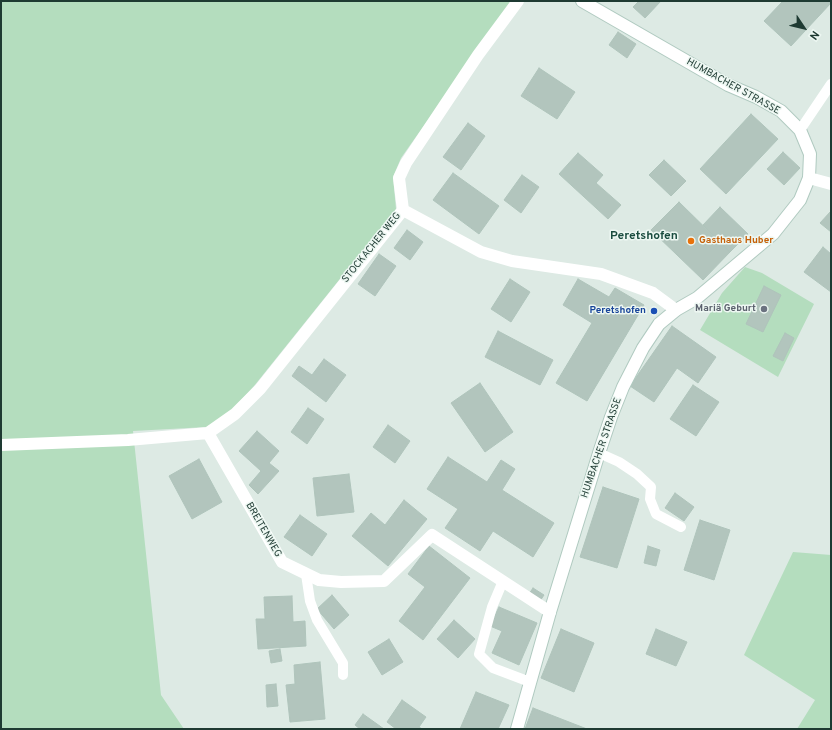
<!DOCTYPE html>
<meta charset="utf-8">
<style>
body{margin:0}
#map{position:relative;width:832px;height:730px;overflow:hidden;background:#ddeae4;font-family:Overpass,sans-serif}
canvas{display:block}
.frame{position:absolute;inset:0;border:2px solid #1e3a32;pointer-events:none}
.north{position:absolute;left:784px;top:8px;width:40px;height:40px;-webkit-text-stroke:3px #edf7f2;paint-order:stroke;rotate:125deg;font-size:11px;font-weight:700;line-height:16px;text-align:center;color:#1e3a32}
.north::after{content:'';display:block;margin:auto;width:14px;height:18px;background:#1e3a32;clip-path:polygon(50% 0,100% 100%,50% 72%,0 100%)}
</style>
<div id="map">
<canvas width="832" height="730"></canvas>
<div class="frame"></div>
<div class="north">N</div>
</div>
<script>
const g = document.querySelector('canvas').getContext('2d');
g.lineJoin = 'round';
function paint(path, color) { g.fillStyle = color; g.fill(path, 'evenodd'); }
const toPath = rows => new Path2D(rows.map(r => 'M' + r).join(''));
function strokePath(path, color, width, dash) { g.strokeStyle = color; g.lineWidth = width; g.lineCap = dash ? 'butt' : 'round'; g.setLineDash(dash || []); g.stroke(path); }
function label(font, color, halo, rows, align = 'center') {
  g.font = font + ' Overpass,sans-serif'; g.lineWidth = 3; g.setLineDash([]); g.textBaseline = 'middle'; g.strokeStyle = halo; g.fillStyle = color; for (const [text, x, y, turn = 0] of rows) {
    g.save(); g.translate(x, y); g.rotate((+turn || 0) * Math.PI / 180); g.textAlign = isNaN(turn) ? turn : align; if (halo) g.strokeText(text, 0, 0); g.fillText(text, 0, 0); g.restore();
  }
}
paint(toPath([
 [1,1,512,1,401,158,393,177,396,209,254,386,230,412,207,427,133,431,161,695,184,729,1,729],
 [745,267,762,273,814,304,778,377,700,330,722,293],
 [793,552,831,555,831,729,797,729,815,700,744,655]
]), '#b4ddbe');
const building = toPath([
 [639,1,661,1,645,18,633,7,639,1],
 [783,1,831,1,831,3,791,46,764,21,783,1],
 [618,32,636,44,627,58,609,45,618,32],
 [539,68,575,92,557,119,521,96,539,68],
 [751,114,778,139,726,194,700,169,751,114],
 [468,123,485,136,461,170,443,157,468,123],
 [783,152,800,168,784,185,767,169,783,152],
 [578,153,603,175,596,183,621,205,608,219,559,174,578,153],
 [664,160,686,181,671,196,649,175,664,160],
 [453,173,499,206,479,234,433,200,453,173],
 [522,175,539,187,521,213,504,200,522,175],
 [679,202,730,252,703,280,651,230,679,202],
 [720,207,748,234,730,252,703,225,720,207],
 [831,211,831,232,820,223,831,211],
 [407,230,423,242,410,260,394,248,407,230],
 [823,247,831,254,831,292,804,272,823,247],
 [379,254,396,266,375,296,358,284,379,254],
 [510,279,530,292,511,322,491,309,510,279],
 [578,279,609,297,615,288,644,305,587,401,556,383,592,323,563,305,578,279],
 [764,286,781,295,763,332,746,324,764,286],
 [672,326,716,357,698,383,677,368,654,402,630,386,672,326],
 [498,331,553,360,540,385,485,357,498,331],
 [785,333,794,338,783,361,773,356,785,333],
 [324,359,346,375,326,402,292,376,299,366,312,375,324,359],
 [480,383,513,432,485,452,451,403,480,383],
 [693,385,719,402,696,436,670,419,693,385],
 [308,408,324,419,307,444,291,432,308,408],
 [388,425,410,441,395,463,373,447,388,425],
 [257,431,279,451,269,463,279,471,258,494,249,485,261,471,239,451,257,431],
 [448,457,487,482,501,460,515,469,502,490,554,523,533,557,493,531,480,551,445,528,458,509,427,489,448,457],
 [199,459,222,502,192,519,169,476,199,459],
 [349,474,354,512,317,516,313,478,349,474],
 [603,487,639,499,617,568,580,557,603,487],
 [675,493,694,507,684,521,665,508,675,493],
 [404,500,427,519,388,566,352,536,371,513,385,525,404,500],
 [300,515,327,534,312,556,284,537,300,515],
 [700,520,730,530,714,580,684,570,700,520],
 [429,546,470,578,423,640,399,621,425,587,408,574,429,546],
 [648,546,660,550,656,566,644,563,648,546],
 [533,588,544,595,540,601,529,594,533,588],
 [332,595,349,615,334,629,317,609,332,595],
 [292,596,293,622,305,621,306,646,258,649,256,619,265,619,264,597,292,596],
 [499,607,537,623,519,665,492,653,502,631,490,626,499,607],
 [454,620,475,639,458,658,437,639,454,620],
 [561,629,594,643,574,692,541,678,561,629],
 [656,629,687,642,676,666,646,654,656,629],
 [389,639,403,662,382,675,368,652,389,639],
 [280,649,282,661,271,663,269,651,280,649],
 [320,662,325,719,290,722,286,685,295,684,294,665,320,662],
 [276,684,278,706,267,707,266,685,276,684],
 [476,692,509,705,498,729,460,729,476,692],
 [402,700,426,717,419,727,422,729,396,729,387,722,402,700],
 [533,708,587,729,525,729,533,708],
 [363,714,384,729,360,729,355,725,363,714]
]);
paint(building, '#b2c5bd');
strokePath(building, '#afc4bb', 1);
const secondary = toPath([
 [517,729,550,612,599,453,611,417,623,387,643,348,659,324,676,310,697,298,773,234,800,200,809,178,810,154,800,130,781,111,756,97,728,85,582,1]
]);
strokePath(secondary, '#b0cac0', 14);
strokePath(toPath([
 [800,130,831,84],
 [599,453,619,462,637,474,651,487,650,499,656,514,681,527],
 [306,574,310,601,317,620,343,663,343,675],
 [503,581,492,607,479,654,493,668,530,682]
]), '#fff', 10);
strokePath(toPath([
 [809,178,831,184],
 [403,210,481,252,512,261,601,274,653,293,676,310],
 [403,210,399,178,406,163,478,55,518,1],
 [208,433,282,562,319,580,341,582,384,581,432,535,550,612],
 [208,433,235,414,260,389,403,210],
 [1,445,128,440,208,433]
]), '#fff', 12);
strokePath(secondary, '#fff', 12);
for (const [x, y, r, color] of [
 [691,241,4,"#e8710a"],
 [764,309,4,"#6b7280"],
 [654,311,4,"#1a4fb4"]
]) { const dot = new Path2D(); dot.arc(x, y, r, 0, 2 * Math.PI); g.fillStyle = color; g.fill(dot); strokePath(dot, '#edf7f2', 1.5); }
label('10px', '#1e3a32', '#edf7f2', [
 ["HUMBACHER STRASSE",733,87,29],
 ["STOCKACHER WEG",372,248,-51],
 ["HUMBACHER STRASSE",602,448,-71],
 ["BREITENWEG",263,530,60]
]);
label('bold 10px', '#c56008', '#edf7f2', [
 ["Gasthaus Huber",699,241]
], 'left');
label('bold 10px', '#5b616d', '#edf7f2', [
 ["Mariä Geburt",756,309]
], 'right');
label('bold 10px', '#164399', '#edf7f2', [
 ["Peretshofen",646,311]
], 'right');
label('bold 12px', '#1a4c3f', '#edf7f2', [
 ["Peretshofen",644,237]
]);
</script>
